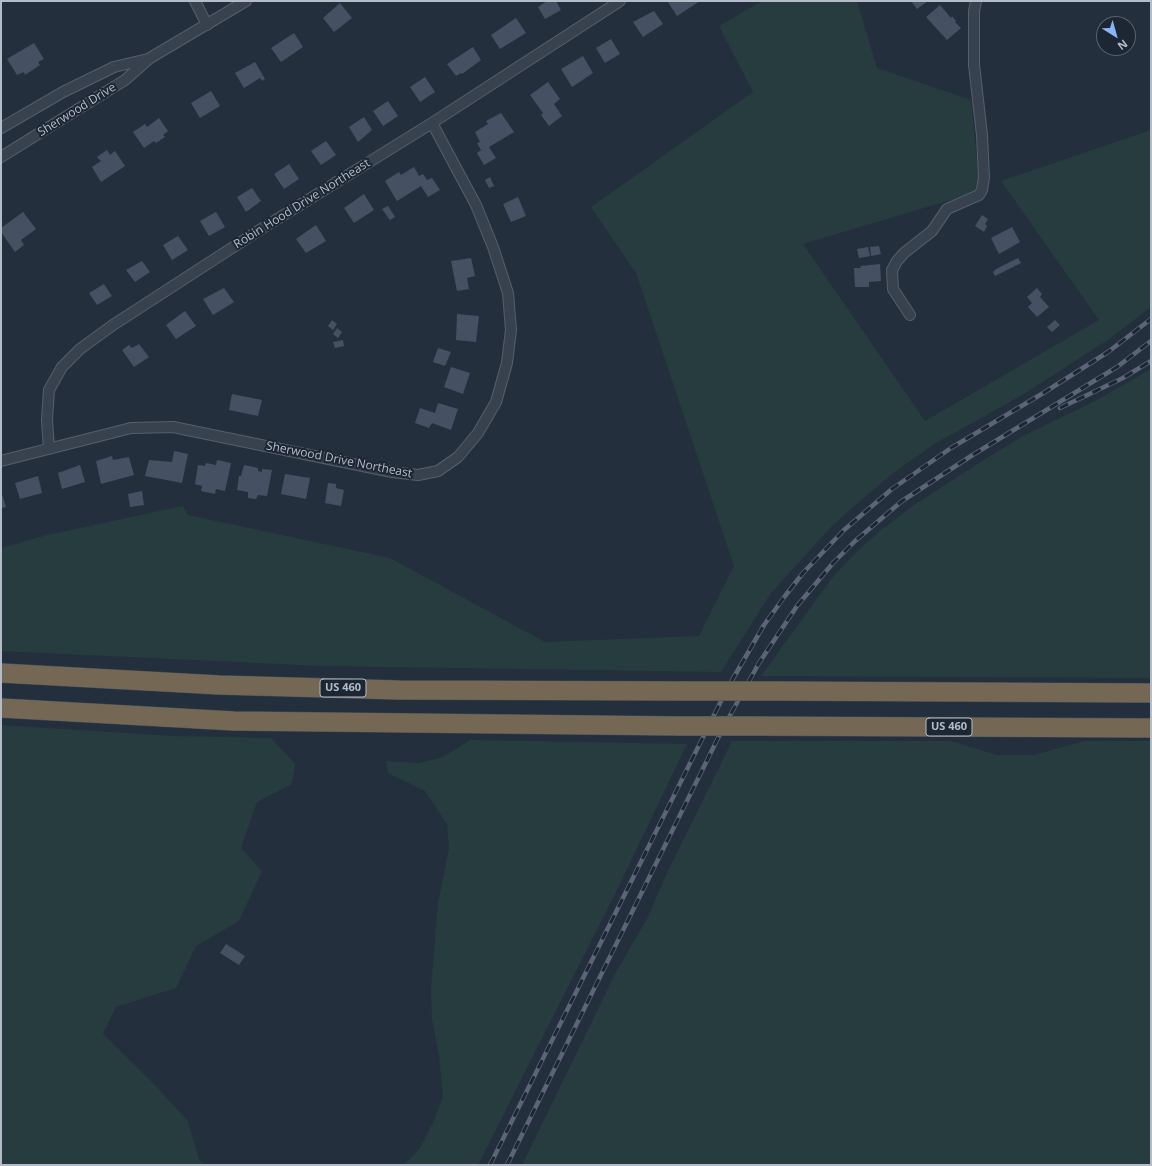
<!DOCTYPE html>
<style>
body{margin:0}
#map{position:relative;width:1152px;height:1166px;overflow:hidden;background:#242f3e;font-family:"Open Sans",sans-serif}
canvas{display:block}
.frame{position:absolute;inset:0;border:2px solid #b4bcc9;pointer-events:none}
.north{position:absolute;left:1096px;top:16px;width:40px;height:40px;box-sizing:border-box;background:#1d2633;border:1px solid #59626f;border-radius:50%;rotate:143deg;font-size:11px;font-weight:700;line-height:16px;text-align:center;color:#b4bcc9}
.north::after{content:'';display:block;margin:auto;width:14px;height:18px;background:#8ab4f8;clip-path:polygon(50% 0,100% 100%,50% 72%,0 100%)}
</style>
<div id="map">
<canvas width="1152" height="1166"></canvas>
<div class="frame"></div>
<div class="north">N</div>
</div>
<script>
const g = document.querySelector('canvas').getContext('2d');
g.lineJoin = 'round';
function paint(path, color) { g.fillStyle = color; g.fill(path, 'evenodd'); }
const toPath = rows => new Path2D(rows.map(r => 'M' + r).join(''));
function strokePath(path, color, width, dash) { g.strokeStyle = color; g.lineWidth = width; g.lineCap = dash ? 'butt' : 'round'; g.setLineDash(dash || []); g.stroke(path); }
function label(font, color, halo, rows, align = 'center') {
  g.font = font + ' "Open Sans",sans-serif'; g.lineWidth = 4; g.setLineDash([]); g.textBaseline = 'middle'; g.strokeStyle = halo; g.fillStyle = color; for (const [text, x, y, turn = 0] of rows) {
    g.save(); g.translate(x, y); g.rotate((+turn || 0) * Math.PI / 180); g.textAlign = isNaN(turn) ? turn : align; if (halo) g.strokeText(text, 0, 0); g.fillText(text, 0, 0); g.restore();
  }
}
paint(toPath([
 [762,1,857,1,877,68,971,100,979,182,978,189,974,193,803,244,925,421,1099,320,1001,181,1151,130,1151,307,1108,340,1072,363,1024,394,936,443,892,474,867,495,833,525,771,593,721,672,322,666,1,651,1,548,47,535,183,506,188,515,390,558,545,642,699,636,734,566,636,273,591,207,753,92,719,26],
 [1151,369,1151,678,761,676,832,578,854,554,881,530,914,505,987,458,1023,436,1095,401],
 [1,725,173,736,271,738,295,764,292,784,257,802,241,848,262,871,239,921,196,946,176,988,116,1007,103,1034,150,1080,188,1121,199,1160,205,1165,1,1165],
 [470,740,687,744,618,888,478,1165,404,1165,420,1148,433,1123,443,1096,439,1056,432,1020,431,988,438,903,449,848,447,824,425,791,388,773,386,761,419,763,443,757],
 [732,741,951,741,997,755,1034,755,1084,741,1151,741,1151,1165,522,1165,616,972,647,919,666,875]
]), '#263c3f');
paint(toPath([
 [547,1,556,1,561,10,545,19,538,7],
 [670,1,700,1,677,16,668,2],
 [911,1,928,1,917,9],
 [340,3,352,18,334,32,323,18],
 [940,5,951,18,952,16,956,21,955,22,961,28,947,40,926,17],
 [654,11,663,24,643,37,633,22],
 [516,18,526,33,500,49,491,35],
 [294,33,303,47,281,62,271,48],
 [611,39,620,54,605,63,596,48],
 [34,43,44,59,38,62,40,65,25,75,24,72,17,75,7,59],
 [473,47,481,60,462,74,461,73,456,76,447,64],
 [583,56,593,73,572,87,561,69],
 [255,62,265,79,262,81,260,78,244,88,235,73],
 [425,77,435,92,420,102,410,87],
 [548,82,560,99,554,104,562,116,549,126,541,115,543,113,530,95],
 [211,91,220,106,200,118,191,103],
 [388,101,398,116,383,126,373,111],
 [501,113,514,132,489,147,496,158,484,165,477,153,481,150,477,143,480,142,475,132,488,124,486,121],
 [364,117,372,130,358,142,349,127],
 [159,118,168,131,163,135,165,137,156,143,154,141,144,148,133,132,145,124,147,127],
 [326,141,336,155,321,165,311,151],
 [107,150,110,155,115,151,125,166,101,182,92,167,101,161,97,157],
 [289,164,299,179,284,189,274,174],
 [414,167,419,176,423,174,427,180,432,178,440,190,428,197,421,186,397,201,385,181,399,172,401,175],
 [490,177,494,186,489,188,485,180],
 [252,188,261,201,246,212,237,197],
 [364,194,374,210,354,223,344,208],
 [518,197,526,216,511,222,503,204],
 [388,206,395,217,390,220,382,209],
 [23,212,36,229,21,240,24,245,15,252,1,232,1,228],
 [216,212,225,227,209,236,200,221],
 [982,215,988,219,985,224,987,226,984,232,975,226],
 [316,225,326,241,306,253,296,239],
 [1012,227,1020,242,999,254,991,238],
 [178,236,188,250,172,260,163,245],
 [879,246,881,254,871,256,870,247],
 [868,247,870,256,859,258,857,249],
 [471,258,475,276,467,278,469,289,457,291,451,261],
 [1018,258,1021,263,995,276,993,272,996,269],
 [142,261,150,272,135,282,126,270],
 [880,264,881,281,869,282,869,287,855,287,854,268,861,268,860,266],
 [104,284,112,296,97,305,89,293],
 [224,288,234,302,213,315,203,299],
 [1037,288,1042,294,1040,297,1049,307,1037,317,1028,307,1032,303,1027,297],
 [185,311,196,326,176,339,166,325],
 [457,314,479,316,476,342,456,340],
 [332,320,337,324,333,330,328,326],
 [1055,320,1060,325,1052,332,1047,327],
 [337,328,342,332,338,338,333,334],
 [343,340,344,346,335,348,333,342],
 [139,344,149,357,134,367,122,350,129,345,132,348],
 [438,348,451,352,445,366,433,362],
 [451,367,470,373,463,394,444,387],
 [232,394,262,400,258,416,229,410],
 [438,403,458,409,451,430,432,423,429,428,415,423,420,408,435,413],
 [174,451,188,454,182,483,145,476,149,460,172,462],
 [112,456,113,460,129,457,134,475,101,484,96,461],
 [217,460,231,463,225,491,216,489,215,494,201,491,202,486,195,484,198,465,205,466,206,463,216,465],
 [80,465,85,482,62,489,58,473],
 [244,465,258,468,258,471,262,472,262,469,272,470,267,496,258,495,256,499,248,498,248,492,237,490,239,476,241,476],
 [285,474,310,478,306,499,281,494],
 [38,476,42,493,20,499,15,483],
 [328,483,336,484,336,488,344,490,341,506,325,503],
 [1,491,6,507,1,508],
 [142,491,144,505,130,507,128,494],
 [226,944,245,956,239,965,220,953]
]), '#455162');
const street = toPath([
 [195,1,207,25],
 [1,128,63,92,114,67,148,59],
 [1,157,125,80,150,58,246,1],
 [910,315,893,289,892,270,897,261,904,253,932,231,947,209,979,195,982,190,984,178,982,135,974,65,974,11,976,1],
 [49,449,47,420,49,390,62,367,80,349,113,325,258,231,432,123,620,1],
 [1,461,131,428,173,427,392,472,418,475,438,471,458,457,478,433,496,402,507,363,511,330,508,293,493,247,476,205,432,123]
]);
const highway = toPath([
 [1,673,219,685,399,690,685,691],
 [773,691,1151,693],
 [1,708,234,721,679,726],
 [747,726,1151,728]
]);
strokePath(street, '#565f6c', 12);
strokePath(highway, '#434c59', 20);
strokePath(street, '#38414e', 10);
strokePath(highway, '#746855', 19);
const rail = toPath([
 [1060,408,1123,378,1151,361],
 [490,1165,727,689,764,625,785,596,803,573,844,530,892,489,951,448,1045,392,1108,352,1151,319],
 [507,1165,723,728,759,663,797,606,833,563,855,541,902,501,971,456,1117,367,1151,341]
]);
strokePath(rail, '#5a6575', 4.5);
strokePath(rail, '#1d2633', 3, [9]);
const highwayBridge = toPath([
 [685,691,773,691],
 [679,726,747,726]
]);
strokePath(highwayBridge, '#434c59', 20, []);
strokePath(highwayBridge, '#746855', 19);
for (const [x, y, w] of [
 [343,688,46],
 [949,727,46]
]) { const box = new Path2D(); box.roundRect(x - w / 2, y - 9, w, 18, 3); g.fillStyle = '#1d2633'; g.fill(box); strokePath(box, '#b4bcc9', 1); }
label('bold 11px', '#b4bcc9', null, [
 ["US 460",343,688],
 ["US 460",949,727]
]);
label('12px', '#b4bcc9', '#1d2633', [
 ["Sherwood Drive",77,110,-32],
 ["Robin Hood Drive Northeast",302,204,-32],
 ["Sherwood Drive Northeast",339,460,11]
]);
</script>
